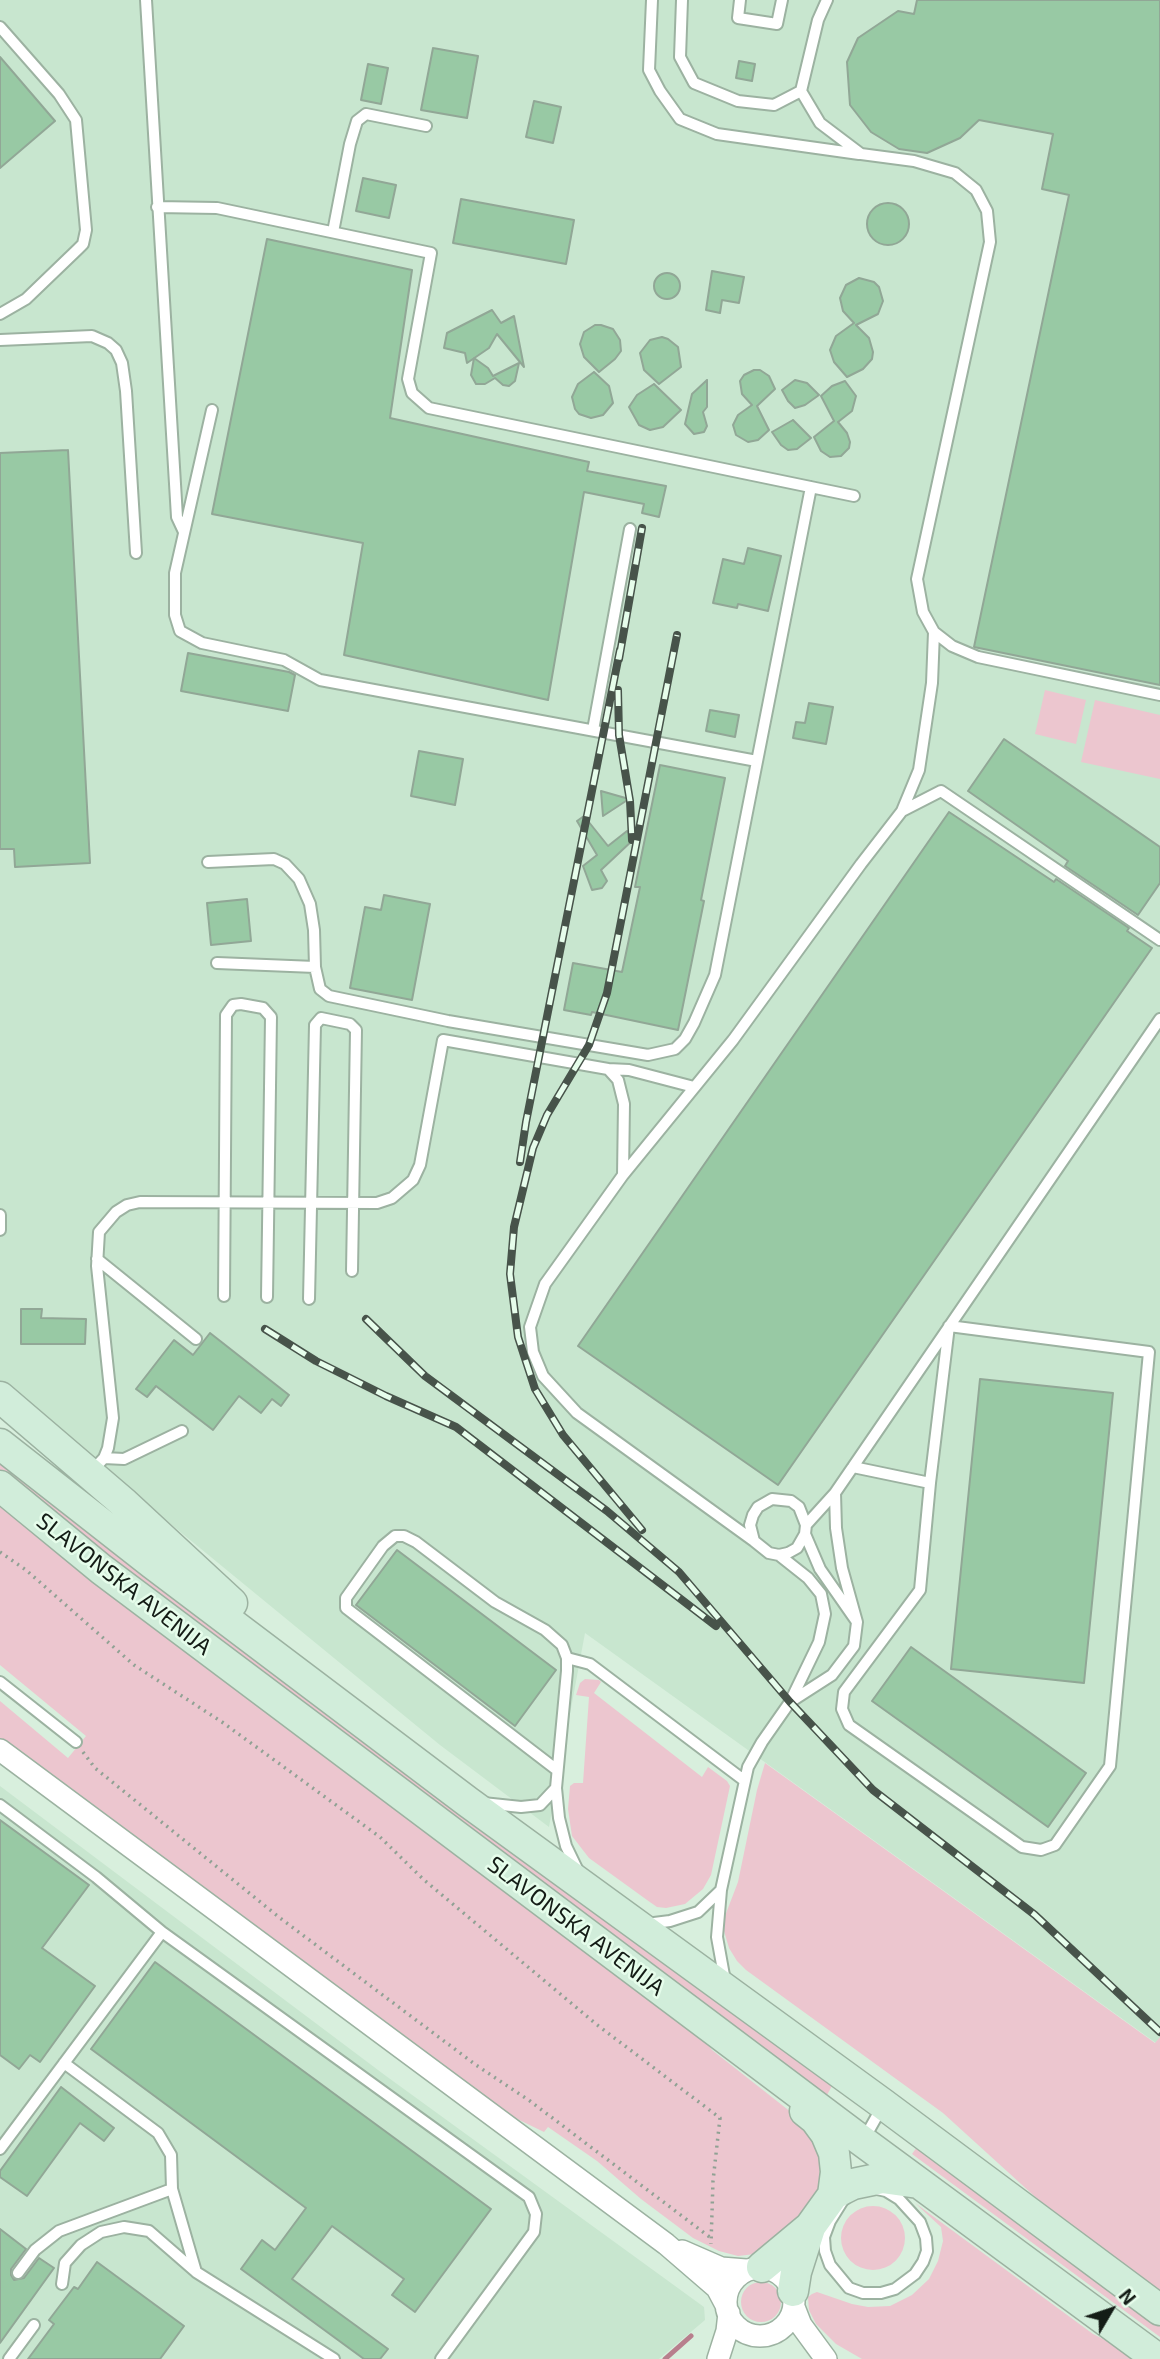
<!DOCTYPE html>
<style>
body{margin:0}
#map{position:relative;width:1160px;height:2359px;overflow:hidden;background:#d8efdd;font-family:"Exo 2",sans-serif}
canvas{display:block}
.north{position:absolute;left:1076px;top:2275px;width:70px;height:70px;-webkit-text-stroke:5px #e6fdeb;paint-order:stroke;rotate:51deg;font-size:19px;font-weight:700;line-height:28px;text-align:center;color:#141c16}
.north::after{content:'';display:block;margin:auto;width:24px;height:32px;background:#141c16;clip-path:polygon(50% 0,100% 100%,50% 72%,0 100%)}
</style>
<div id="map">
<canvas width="1160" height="2359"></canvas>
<div class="north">N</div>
</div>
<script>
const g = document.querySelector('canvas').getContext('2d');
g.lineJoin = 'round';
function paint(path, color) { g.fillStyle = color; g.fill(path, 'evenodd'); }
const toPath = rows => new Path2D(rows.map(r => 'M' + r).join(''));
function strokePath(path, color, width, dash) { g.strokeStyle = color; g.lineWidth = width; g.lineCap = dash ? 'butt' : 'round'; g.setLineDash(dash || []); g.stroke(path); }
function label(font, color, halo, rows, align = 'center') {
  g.font = font + ' "Exo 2",sans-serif'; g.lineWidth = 5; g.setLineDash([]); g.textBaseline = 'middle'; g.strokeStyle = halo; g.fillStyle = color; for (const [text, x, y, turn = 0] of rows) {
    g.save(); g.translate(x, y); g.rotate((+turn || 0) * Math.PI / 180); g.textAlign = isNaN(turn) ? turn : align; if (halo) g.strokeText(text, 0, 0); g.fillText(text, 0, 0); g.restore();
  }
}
paint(toPath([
 [0,0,1160,0,1160,2037,1156,2043,585,1633,549,1827,440,1745,0,1384],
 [0,1786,386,2076,704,2307,705,2320,659,2359,0,2359]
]), '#c8e6cf');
paint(toPath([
 [1045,690,1086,700,1076,744,1035,734],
 [1095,700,1160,715,1160,779,1081,762],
 [0,1456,833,2084,827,2095,433,1804,125,1570,0,1470],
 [0,1501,698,2031,712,2050,815,2131,828,2179,791,2232,755,2254,738,2256,719,2251,693,2238,641,2199,597,2161,548,2127,544,2132,505,2113,76,1797,0,1738,0,1701,68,1758,86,1736,0,1665],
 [585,1679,599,1680,601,1682,594,1693,702,1777,708,1767,727,1781,730,1786,711,1875,703,1889,685,1904,666,1908,657,1907,647,1900,589,1858,572,1836,568,1809,570,1786,574,1783,583,1783,589,1697,576,1695,580,1683],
 [765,1763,1155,2043,1160,2037,1160,2294,1070,2224,1065,2224,943,2113,746,1970,737,1961,729,1948,724,1931,725,1916,738,1882,757,1790],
 [917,2147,1160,2326,1160,2337,912,2154],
 [915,2203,1093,2334,1143,2359,862,2359,836,2344,816,2324,809,2310,808,2297,812,2294,817,2292,852,2304,868,2307,890,2306,912,2295,929,2279,938,2261,943,2241,941,2227],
 '841 2238a32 32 0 1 1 64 0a32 32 0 1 1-64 0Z',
 '741 2302a20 20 0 1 1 40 0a20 20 0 1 1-40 0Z'
]), '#ecc6cf');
strokePath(toPath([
 [665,2359,691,2336]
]), '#b87f8d', 5);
const building = toPath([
 [917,0,1160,0,1160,685,974,647,1069,195,1042,189,1053,134,979,120,960,138,927,153,899,149,871,132,850,105,847,62,858,38,898,11,914,14,917,0],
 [433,48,478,56,467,118,421,110,433,48],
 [0,57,55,121,0,168,0,57],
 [739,61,755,64,752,81,736,78,739,61],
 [368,64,388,68,381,104,361,100,368,64],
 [534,101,561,107,553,143,526,137,534,101],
 [363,178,396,185,389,218,356,211,363,178],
 [461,199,574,220,566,264,453,243,461,199],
 '867 224a21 21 0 1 1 42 0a21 21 0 1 1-42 0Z',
 [267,239,412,270,390,418,589,462,587,471,666,486,659,517,642,513,644,504,584,492,548,700,344,655,363,543,212,514,267,239],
 [712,271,744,277,739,303,722,300,720,313,706,310,712,271],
 '654 286a13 13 0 1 1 26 0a13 13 0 1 1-26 0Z',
 [859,278,874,282,879,287,883,301,878,314,856,325,869,338,873,352,872,359,863,369,847,377,834,362,830,350,836,336,854,323,843,311,840,298,846,285,859,278],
 [492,310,501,323,514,316,524,367,497,334,489,348,467,363,465,353,444,348,447,333,492,310],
 [595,325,601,325,613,329,620,340,621,351,615,359,599,372,584,357,580,344,584,332,595,325],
 [662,337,668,339,678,347,681,367,659,384,644,370,640,353,650,340,662,337],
 [474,358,488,368,493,376,519,363,515,381,509,386,503,385,495,378,485,384,476,384,471,375,474,358],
 [754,370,760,370,769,376,775,389,757,406,769,430,758,440,748,442,736,435,733,425,738,415,752,405,742,394,740,381,744,375,754,370],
 [594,372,609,386,613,403,603,415,591,418,579,414,575,409,572,397,578,384,594,372],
 [707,380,707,407,703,412,707,426,704,432,694,434,685,424,692,394,707,380],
 [795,380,807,383,819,395,805,405,795,408,788,401,782,390,795,380],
 [845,381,856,396,852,411,838,422,847,433,850,442,849,448,841,456,830,457,821,451,814,437,834,421,821,396,832,386,845,381],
 [654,384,681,410,663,427,650,430,639,425,629,407,637,395,654,384],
 [793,420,811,438,797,449,788,450,781,445,772,432,793,420],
 [68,450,90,863,15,867,14,849,0,849,0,453,68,450],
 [748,548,781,556,768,611,738,604,737,608,713,603,723,559,744,564,748,548],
 [188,653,289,672,295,675,288,711,181,691,188,653],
 [809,703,833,707,826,744,793,738,796,722,805,723,809,703],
 [710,710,739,715,735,737,706,731,710,710],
 [1004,739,1160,847,1160,883,1138,915,1065,866,1068,861,968,791,1004,739],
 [419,751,463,759,455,805,411,796,419,751],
 [660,765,725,778,701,900,704,901,678,1030,592,1012,591,1015,564,1010,573,963,622,972,640,887,635,887,660,765],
 [601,791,629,799,603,816,601,791],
 [949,812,1054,882,1056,879,1129,928,1127,931,1152,948,778,1485,578,1346,949,812],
 [584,816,608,846,627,831,634,839,601,870,607,881,602,888,592,890,583,866,597,855,577,821,584,816],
 [384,895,430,904,412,1000,350,988,365,907,381,910,384,895],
 [247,899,251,941,211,945,207,903,247,899],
 [21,1309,42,1309,41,1318,86,1319,85,1344,21,1344,21,1309],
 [210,1333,289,1395,281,1406,272,1399,261,1413,239,1396,213,1430,156,1386,147,1397,136,1389,174,1340,193,1355,210,1333],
 [980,1379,1113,1393,1084,1683,951,1669,980,1379],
 [397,1550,556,1670,515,1726,356,1605,397,1550],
 [911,1647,1086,1773,1048,1827,872,1701,911,1647],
 [0,1820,89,1885,42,1948,95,1986,40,2062,30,2055,19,2069,0,2055,0,1820],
 [155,1962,491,2209,415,2312,392,2295,404,2279,332,2226,315,2249,292,2279,388,2349,380,2359,364,2359,241,2269,262,2240,275,2250,306,2208,91,2049,155,1962],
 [61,2087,114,2128,104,2141,80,2123,27,2196,0,2177,0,2171,61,2087],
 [0,2229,26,2249,11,2269,11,2275,14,2280,24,2278,39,2258,54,2268,0,2343,0,2229],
 [97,2262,184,2326,160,2359,28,2359,54,2324,49,2320,74,2287,78,2289,97,2262]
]);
paint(building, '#98c9a4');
strokePath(building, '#91a796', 2);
const lane = toPath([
 [146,0,177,517,184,532],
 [652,0,649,70,660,91,680,119,717,134,859,154],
 [682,0,680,57,694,83,738,101,774,105,801,91],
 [740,0,738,18,777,24,782,0],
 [827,0,818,20,801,91,820,123,861,154,914,161,955,173,976,190,987,211,990,242,917,579,923,612,934,632,952,646,978,657,1160,695],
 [0,27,59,94,76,120,86,230,83,244,78,249,26,299,0,314],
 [157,207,217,208,431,253,408,379,412,393,429,408,854,496],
 [333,232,350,144,357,121,366,114,426,126],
 [0,340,92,336,108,343,116,350,122,363,126,391,136,553],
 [212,410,175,573,175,615,180,631,202,643,284,660,320,680,757,761],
 [593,730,630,529],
 [902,811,941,791,1160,940],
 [208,862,274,859,285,864,299,879,310,904,314,930,315,967],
 [217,963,315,967,320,989,329,996,448,1021,648,1055,675,1049,685,1039,694,1023,715,975,811,487],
 [608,1069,629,1070,694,1087],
 [0,1215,0,1230],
 [97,1259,196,1339],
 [224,1296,226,1015,233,1005,241,1004,263,1008,271,1017,267,1297],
 [309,1299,315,1025,321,1018,350,1024,356,1030,352,1271],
 [949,1326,1149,1352,1110,1766,1055,1845,1041,1850,1022,1847,849,1725,842,1709,844,1692,920,1590,930,1483,949,1326],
 [104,1458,124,1459,182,1431],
 [853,1467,930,1483],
 [91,1472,104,1458,108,1448,113,1418,97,1266,99,1232,116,1212,127,1205,140,1202,377,1203,392,1198,413,1180,420,1165,443,1040,608,1069,618,1080,624,1104,623,1175],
 [806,1525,835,1493,1160,1019],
 [805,1534,797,1548,788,1553,779,1555,769,1553,754,1541,750,1525,753,1515,758,1507,772,1499,791,1501,799,1507,806,1525,805,1534,820,1569,857,1622],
 [754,1541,577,1413,543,1376,533,1352,530,1327,545,1284,623,1175,733,1040,861,864,902,811,919,770,932,683,934,632],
 [567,1658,590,1664,745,1781],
 [0,1682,76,1742],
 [790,1702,832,1675,854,1646,857,1622,842,1568,836,1528,835,1493],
 [556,1788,567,1671,567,1658,562,1645,545,1630,495,1602,416,1542,404,1536,395,1536,383,1546,346,1598,346,1608,557,1770],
 [483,1803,521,1807,540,1805,556,1788,559,1818,566,1846,579,1873],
 [0,1805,96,1877,162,1932,529,2197,536,2214,534,2232,441,2359],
 [721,1890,748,1767,762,1742,790,1702,819,1642,825,1614,821,1594,808,1578,779,1555],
 [646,1924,670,1921,698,1912,721,1890,717,1937,725,1981],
 [64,2063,158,2133,171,2155,172,2189,196,2272,334,2359],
 [864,2139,882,2107],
 [0,2149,162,1932],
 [853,2184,886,2191,899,2199,920,2222,926,2238,927,2251,923,2262,915,2274,895,2289,881,2293,863,2293,849,2288,830,2265,825,2251,824,2237,830,2221,853,2184],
 [18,2273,35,2250,59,2231,172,2189],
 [62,2284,65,2263,81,2245,101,2232,124,2227,149,2231,195,2271],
 [9,2359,34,2325]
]);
const street = toPath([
 [0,1750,666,2244,717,2288,726,2305],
 [682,2251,721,2268,746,2270],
 '726 2302a34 34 0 1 1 68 0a34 34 0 1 1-68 0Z',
 [794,2307,801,2325,826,2359],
 [718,2359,727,2331,729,2313]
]);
const secondary = toPath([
 [0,1397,125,1504,232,1603],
 [0,1444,153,1564,468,1802,883,2104,1160,2310],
 [0,1486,101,1569,862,2141,1158,2359],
 [805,2111,815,2119,826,2134,834,2153,836,2172,833,2195],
 [762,2267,810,2227,833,2195,843,2189,853,2184,882,2178,918,2183],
 [793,2291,796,2272,810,2228]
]);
strokePath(lane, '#9cb2a1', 14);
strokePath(street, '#9cb2a1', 24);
strokePath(secondary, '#9cb2a1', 33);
strokePath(toPath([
 [0,1552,26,1570,134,1665,222,1722,380,1837,423,1879,596,2024,720,2118,713,2181,711,2244],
 [83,1752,95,1768,280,1918,476,2065,530,2101,711,2238]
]), '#90a194', 3.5, [2, 5]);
strokePath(lane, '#fff', 10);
strokePath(street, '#fff', 21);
strokePath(secondary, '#d1edda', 30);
const rail = toPath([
 [619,659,642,528],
 [618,690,619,735,630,801,632,840],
 [520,1162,526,1122,620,650],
 [366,1319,425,1376,607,1511,679,1572,790,1702,873,1790,1035,1915,1160,2032],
 [265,1329,316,1361,386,1396,456,1427,716,1626],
 [642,1530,563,1435,535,1389,518,1337,510,1274,514,1227,533,1148,547,1115,589,1045,607,993,677,635]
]);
strokePath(rail, '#47534a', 8);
strokePath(rail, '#e6fdeb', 5, [16]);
label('23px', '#141c16', '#e6fdeb', [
 ["SLAVONSKA AVENIJA",124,1584,38],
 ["SLAVONSKA AVENIJA",576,1926,37]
]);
</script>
